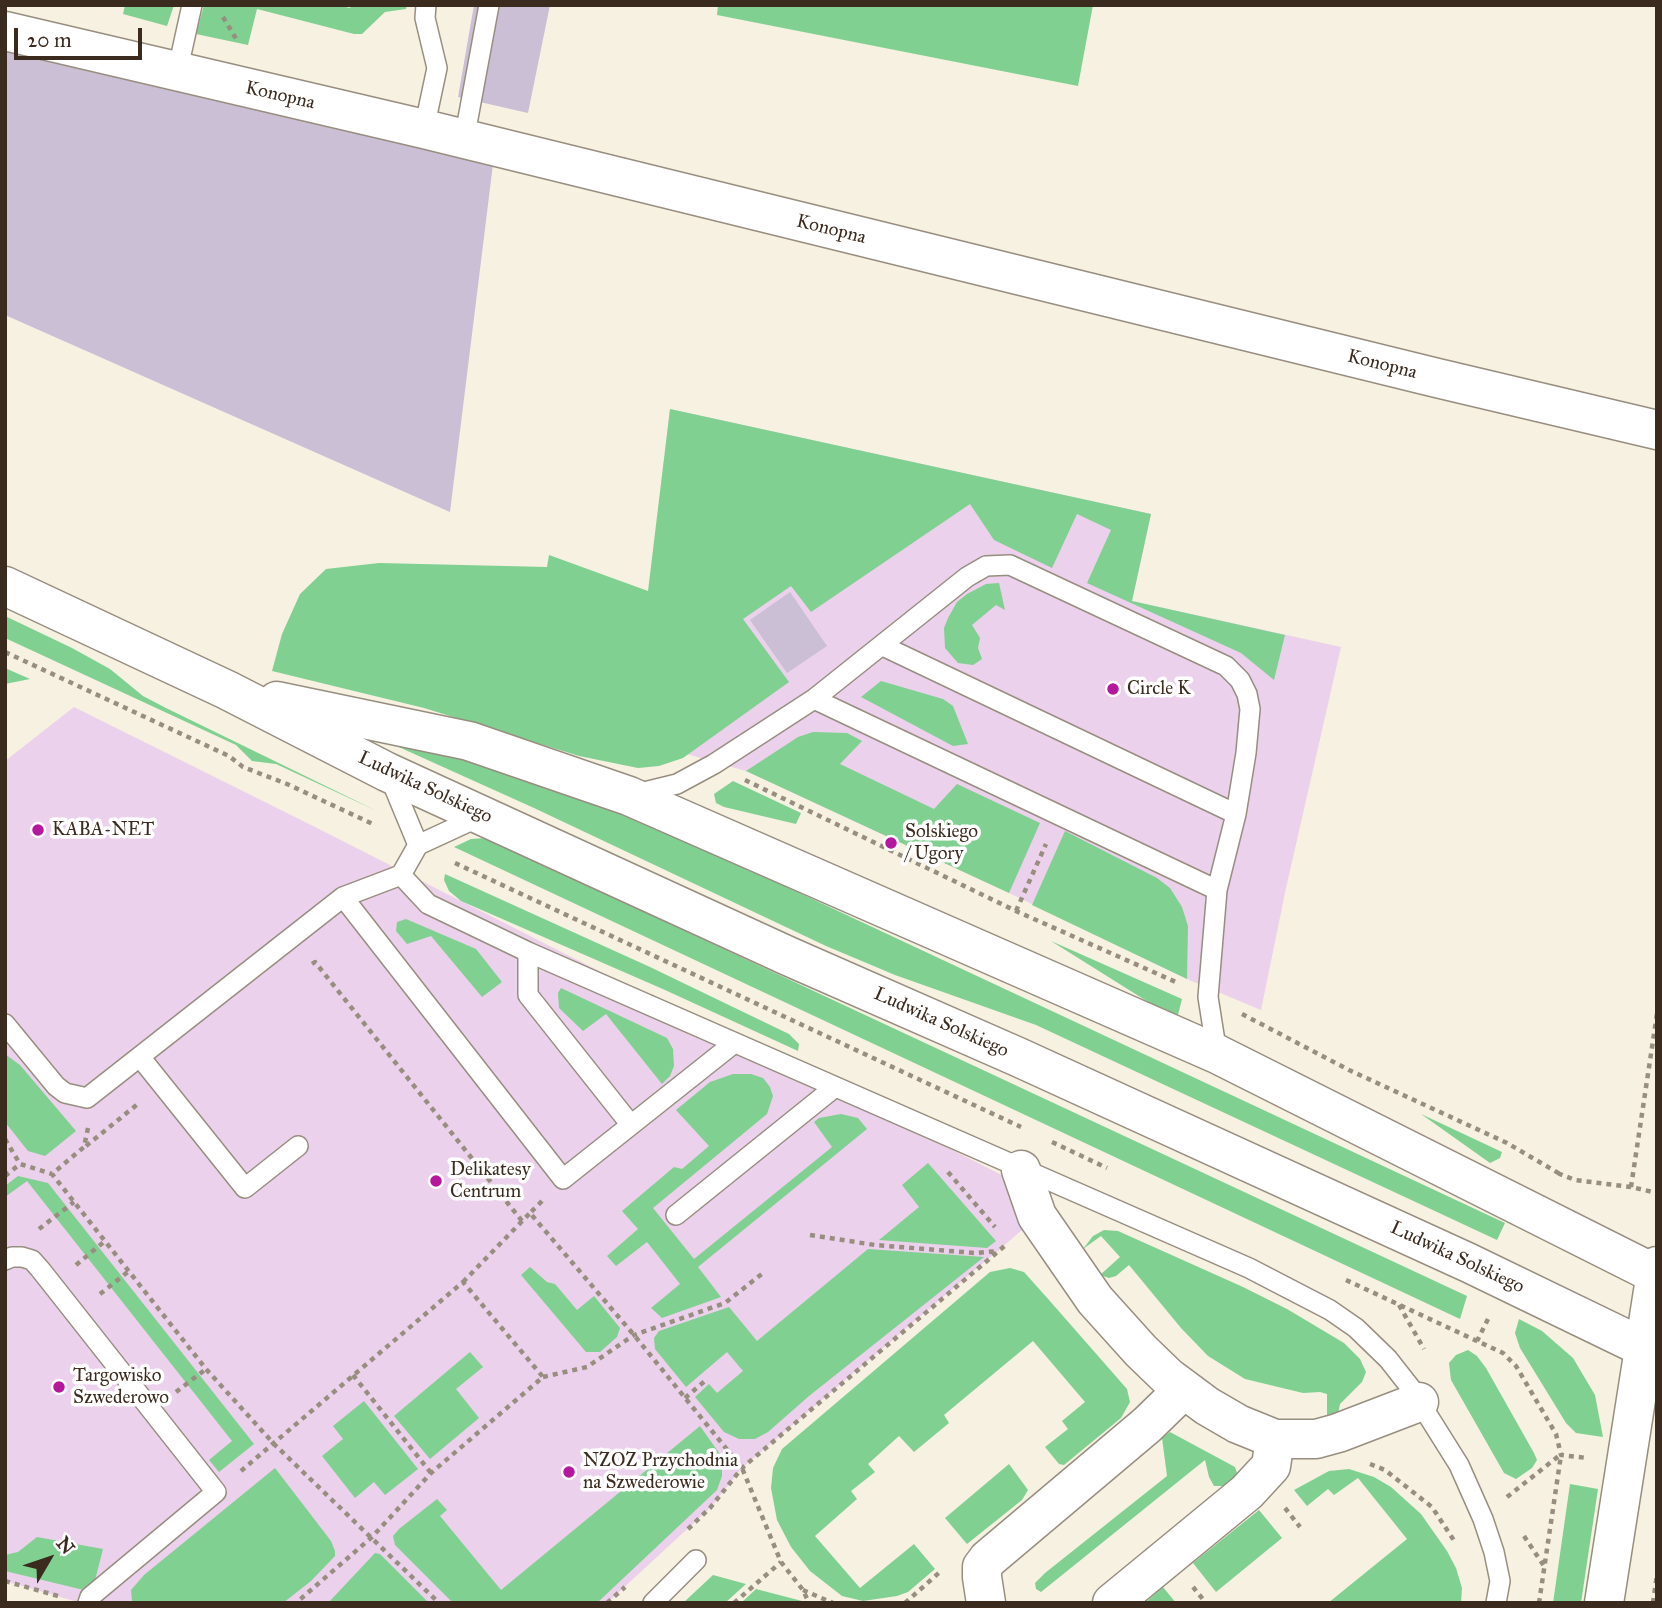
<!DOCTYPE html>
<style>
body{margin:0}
#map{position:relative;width:1662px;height:1608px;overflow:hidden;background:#f6f1e1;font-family:"IM FELL Great Primer",serif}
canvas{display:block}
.frame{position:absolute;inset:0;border:7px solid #3b2a1e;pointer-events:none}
.north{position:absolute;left:14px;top:1524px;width:70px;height:70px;-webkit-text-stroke:5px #fff;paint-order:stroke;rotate:51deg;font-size:19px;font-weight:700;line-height:28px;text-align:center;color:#3b2a1e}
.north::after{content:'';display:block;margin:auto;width:24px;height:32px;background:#3b2a1e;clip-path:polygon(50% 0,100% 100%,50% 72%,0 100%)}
.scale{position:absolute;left:14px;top:28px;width:128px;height:32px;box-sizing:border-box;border:4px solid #3b2a1e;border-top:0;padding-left:9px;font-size:21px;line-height:24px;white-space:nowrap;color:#3b2a1e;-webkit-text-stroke:5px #fff;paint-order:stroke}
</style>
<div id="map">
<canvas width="1662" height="1608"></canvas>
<div class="frame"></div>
<div class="north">N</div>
<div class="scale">20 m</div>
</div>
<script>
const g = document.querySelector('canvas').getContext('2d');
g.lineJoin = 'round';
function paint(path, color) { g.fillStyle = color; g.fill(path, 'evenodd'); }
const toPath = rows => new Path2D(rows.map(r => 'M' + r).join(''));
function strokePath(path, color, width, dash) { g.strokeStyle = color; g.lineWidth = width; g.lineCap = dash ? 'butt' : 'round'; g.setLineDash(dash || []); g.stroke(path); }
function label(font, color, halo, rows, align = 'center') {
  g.font = font + ' "IM FELL Great Primer",serif'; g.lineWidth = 7; g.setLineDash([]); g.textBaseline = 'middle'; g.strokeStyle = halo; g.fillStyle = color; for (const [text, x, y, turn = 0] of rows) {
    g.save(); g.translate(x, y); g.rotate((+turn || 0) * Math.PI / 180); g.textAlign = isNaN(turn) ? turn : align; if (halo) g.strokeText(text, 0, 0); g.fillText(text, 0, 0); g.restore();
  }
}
paint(toPath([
 [670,409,1151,514,1132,601,1341,647,1286,888,1261,1010,1187,979,1009,893,746,771,628,737,649,591],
 [74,707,311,825,1055,1202,742,1468,710,1508,607,1603,81,1603,5,1581,5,761]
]), '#ebd1eb');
paint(toPath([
 [474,5,550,5,528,113,458,97],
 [5,44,495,148,450,512,5,315],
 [790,592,827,646,787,673,750,620]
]), '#cbbfd5');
paint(toPath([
 [125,5,174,5,167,26,123,14],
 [204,5,337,5,350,8,351,5,407,5,406,9,385,12,362,34,354,34,257,9,248,45,196,34],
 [718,5,1093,5,1078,86,717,15],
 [670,409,1151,514,1132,601,1285,635,1274,680,1241,653,1087,583,1111,530,1077,514,1052,568,994,540,970,504,811,612,791,586,743,619,789,682,683,758,659,766,638,768,579,756,424,708,272,671,282,634,300,594,326,569,379,563,547,567,549,555,648,591],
 [999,583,1005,610,996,605,972,625,980,638,978,648,982,659,973,665,958,663,945,648,944,628,948,618,957,602,967,594,986,584],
 [5,616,72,648,110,669,143,696,166,708,377,811,276,764,252,761,236,745,5,638],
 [5,668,30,679,5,684],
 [881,681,943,699,953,706,968,744,953,746,861,697],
 [382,730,650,823,1505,1223,1497,1240,1036,1025,895,975,826,946,534,808,381,739],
 [813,732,847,733,862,741,840,764,934,809,957,784,1040,823,1009,893,746,771,798,737],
 [733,781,801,813,796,824,724,807,716,803,714,794],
 [1065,831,1157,878,1170,888,1182,907,1188,926,1187,979,1032,905],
 [486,838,1467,1296,1460,1319,454,847,471,839],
 [445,874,650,967,789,1034,799,1044,798,1051,665,990,461,901,449,891,444,880],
 [406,919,476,949,502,982,482,997,431,936,407,944,396,931,397,922],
 [1051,941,1182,999,1177,1019,1161,1010],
 [561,988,667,1038,673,1049,674,1066,670,1076,662,1084,606,1014,583,1031,559,1008,558,993],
 [5,1054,20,1065,76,1131,45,1156,28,1151,5,1122],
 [733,1074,751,1074,763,1078,770,1087,773,1096,767,1114,653,1208,694,1259,832,1147,814,1122,819,1118,841,1114,858,1118,867,1129,698,1267,721,1297,662,1318,651,1308,680,1284,647,1242,616,1266,607,1256,638,1229,622,1211,674,1167,682,1169,709,1146,676,1110,710,1082],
 [1421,1114,1502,1152,1500,1158,1490,1163],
 [928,1163,996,1241,987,1248,879,1240,919,1207,902,1185],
 [18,1176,48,1183,254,1444,219,1472,209,1460,232,1441,27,1181,5,1197,5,1186],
 [1104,1230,1118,1231,1243,1287,1287,1309,1344,1343,1360,1359,1366,1372,1362,1382,1340,1404,1338,1414,1327,1418,1327,1394,1320,1392,1303,1393,1245,1379,1208,1356,1181,1328,1129,1265,1116,1276,1109,1278,1100,1275,1120,1257,1101,1236,1083,1249,1093,1236],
 [868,1249,984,1257,809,1396,768,1432,755,1439,739,1439,724,1432,695,1397,709,1384,717,1393,743,1371,727,1352,686,1387,655,1349,654,1338,659,1331,729,1307,757,1341],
 [530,1267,547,1282,555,1284,577,1310,594,1296,620,1328,617,1337,600,1352,586,1352,521,1275],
 [1010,1268,1024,1272,1049,1300,1127,1389,1130,1402,1121,1418,1064,1465,1059,1464,1045,1447,1068,1429,1062,1421,1085,1402,1033,1341,944,1415,949,1423,914,1452,899,1436,868,1464,875,1472,851,1491,857,1499,815,1536,860,1588,914,1544,935,1569,908,1592,897,1596,863,1601,842,1596,810,1571,791,1547,777,1520,771,1488,773,1468,782,1449,990,1272],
 [1519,1319,1542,1331,1573,1358,1595,1395,1603,1437,1576,1433,1566,1423,1520,1348,1515,1333],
 [1468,1350,1477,1356,1486,1368,1534,1453,1537,1460,1532,1468,1516,1479,1504,1473,1451,1380,1449,1363,1456,1355],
 [470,1352,483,1367,456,1389,479,1418,430,1459,394,1416],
 [364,1401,418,1469,385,1495,374,1482,355,1498,322,1456,343,1439,333,1426],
 [700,1426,722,1457,722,1476,717,1490,597,1603,453,1603,395,1545,393,1536,399,1529,437,1499,447,1510,440,1516,501,1590],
 [1170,1432,1235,1467,1237,1473,1230,1482,1223,1486,1214,1486,1209,1477,1205,1460,1041,1592,1036,1589,1035,1583,1045,1573,1167,1476,1162,1438],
 [1009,1464,1028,1490,1022,1500,967,1544,945,1518],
 [275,1468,331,1541,335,1551,335,1556,311,1581,283,1603,132,1602,131,1590,144,1575],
 [1349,1469,1374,1477,1391,1487,1421,1514,1447,1551,1456,1568,1462,1588,1461,1603,1328,1603,1407,1539,1358,1478,1334,1495,1328,1489,1307,1506,1294,1490,1329,1471],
 [1570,1484,1598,1489,1581,1603,1553,1603],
 [1259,1510,1282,1538,1216,1592,1193,1563],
 [37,1537,103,1549,92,1592,5,1571,5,1555,18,1552],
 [375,1553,380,1554,429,1603,328,1603],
 [713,1575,746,1584,725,1603,683,1603],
 [1163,1587,1176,1603,1145,1603],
 [756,1589,802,1601,804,1603,741,1603]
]), '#80d091');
const lane = toPath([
 [177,73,192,5],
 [424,129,437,68,425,18,426,5],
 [464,140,489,5],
 [883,646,1236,814],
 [814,699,1217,890],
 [389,775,418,845],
 [636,794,677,784,714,764,814,699,967,577,986,566,1010,565,1226,666,1240,680,1247,694,1250,709,1246,753,1236,814,1217,890,1208,997,1217,1054],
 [401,875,428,904,528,952,1249,1268,1330,1310,1356,1328,1388,1359,1410,1387,1459,1465,1483,1519,1494,1552,1500,1581,1496,1603],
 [343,897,563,1179,631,1125],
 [528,952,528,995,631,1125,733,1044],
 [5,1024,56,1086,65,1093,87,1098,343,897,401,875,418,845,483,815],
 [140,1057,245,1188,298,1146],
 [676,1215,835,1087],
 [5,1260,12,1257,22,1257,32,1260,40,1269,216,1492,90,1597,88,1603],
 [653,1603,696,1560]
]);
const street = toPath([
 [5,31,424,129,1437,378,1657,430],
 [1021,1170,1037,1216,1095,1300,1141,1351,1168,1377,1207,1406,1238,1424,1275,1439,1316,1439,1338,1433,1419,1402],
 [986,1603,982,1577,982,1567,988,1559,1147,1425,1184,1389],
 [1112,1603,1247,1492,1271,1466,1275,1439],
 [1604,1603,1657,1266]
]);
const secondary = toPath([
 [5,586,227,690,387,772,788,956,1018,1057,1469,1263,1657,1354],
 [277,701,469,741,629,796,1217,1054,1657,1275]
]);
strokePath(lane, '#988e80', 22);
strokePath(street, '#988e80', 41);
strokePath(secondary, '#988e80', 41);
strokePath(toPath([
 [223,17,238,42],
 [5,652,229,756,243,767,287,784,375,825],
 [745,780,1016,911,1178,983],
 [455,863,1021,1127],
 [1016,911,1046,844],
 [312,964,315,962,522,1221],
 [1242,1014,1349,1070,1507,1143,1560,1174],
 [88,1128,84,1147,52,1174,206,1369,274,1444,439,1603],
 [5,1139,20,1164],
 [1052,1142,1107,1168],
 [86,1146,139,1103],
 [948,1172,995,1227],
 [5,1176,20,1164,52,1174],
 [1559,1176,1560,1174,1575,1180,1631,1187,1657,1193],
 [1631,1187,1657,1014],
 [542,1201,530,1213,634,1335,742,1468,781,1562,803,1590,809,1603],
 [39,1229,74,1202],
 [810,1235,875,1245,975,1253,999,1251],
 [76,1265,105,1241],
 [1346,1280,1477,1341],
 [463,1282,530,1213],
 [100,1294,129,1271],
 [1399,1305,1424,1349],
 [1488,1319,1477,1341,1503,1353,1516,1366,1556,1434,1561,1455,1587,1458],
 [353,1375,431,1473],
 [543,1377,587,1367,634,1335,725,1303,763,1273],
 [176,1392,206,1369],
 [685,1398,706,1380],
 [1370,1464,1385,1470,1432,1507,1455,1542],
 [241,1471,463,1282,543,1377,431,1473,372,1537,296,1603],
 [1507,1497,1560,1455],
 [1285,1508,1300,1527],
 [688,1529,710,1508,742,1468,1007,1244],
 [1524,1536,1544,1566],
 [5,1581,58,1596],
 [1193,1587,1206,1603],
 [803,1590,833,1603],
 [607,1603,625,1587],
 [734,1603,781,1562],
 [905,1603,941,1571],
 [1539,1603,1561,1455],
 [1653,1603,1657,1574]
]), '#988e80', 4.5, [5, 5]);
strokePath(lane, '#fff', 19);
strokePath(street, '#fff', 38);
strokePath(secondary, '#fff', 38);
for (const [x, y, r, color] of [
 [1113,689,7,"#b5179e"],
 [38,830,7,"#b5179e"],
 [891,843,7,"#b5179e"],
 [436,1181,7,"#b5179e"],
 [59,1387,7,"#b5179e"],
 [569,1472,7,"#b5179e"]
]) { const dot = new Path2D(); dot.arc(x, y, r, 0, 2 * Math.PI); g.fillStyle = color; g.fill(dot); strokePath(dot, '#fff', 2.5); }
label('19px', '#3b2a1e', '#fff', [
 ["Konopna",280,96,13],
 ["Konopna",831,230,14],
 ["Konopna",1382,365,14],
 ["Ludwika Solskiego",425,788,25],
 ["Ludwika Solskiego",941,1023,24],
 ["Ludwika Solskiego",1457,1258,25]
]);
label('19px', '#3b2a1e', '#fff', [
 ["Circle K",1127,689],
 ["KABA-NET",52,830],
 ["Solskiego",905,832],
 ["/ Ugory",905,854],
 ["Delikatesy",450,1170],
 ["Centrum",450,1192],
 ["Targowisko",73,1376],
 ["Szwederowo",73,1398],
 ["NZOZ Przychodnia",583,1461],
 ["na Szwederowie",583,1483]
], 'left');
</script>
